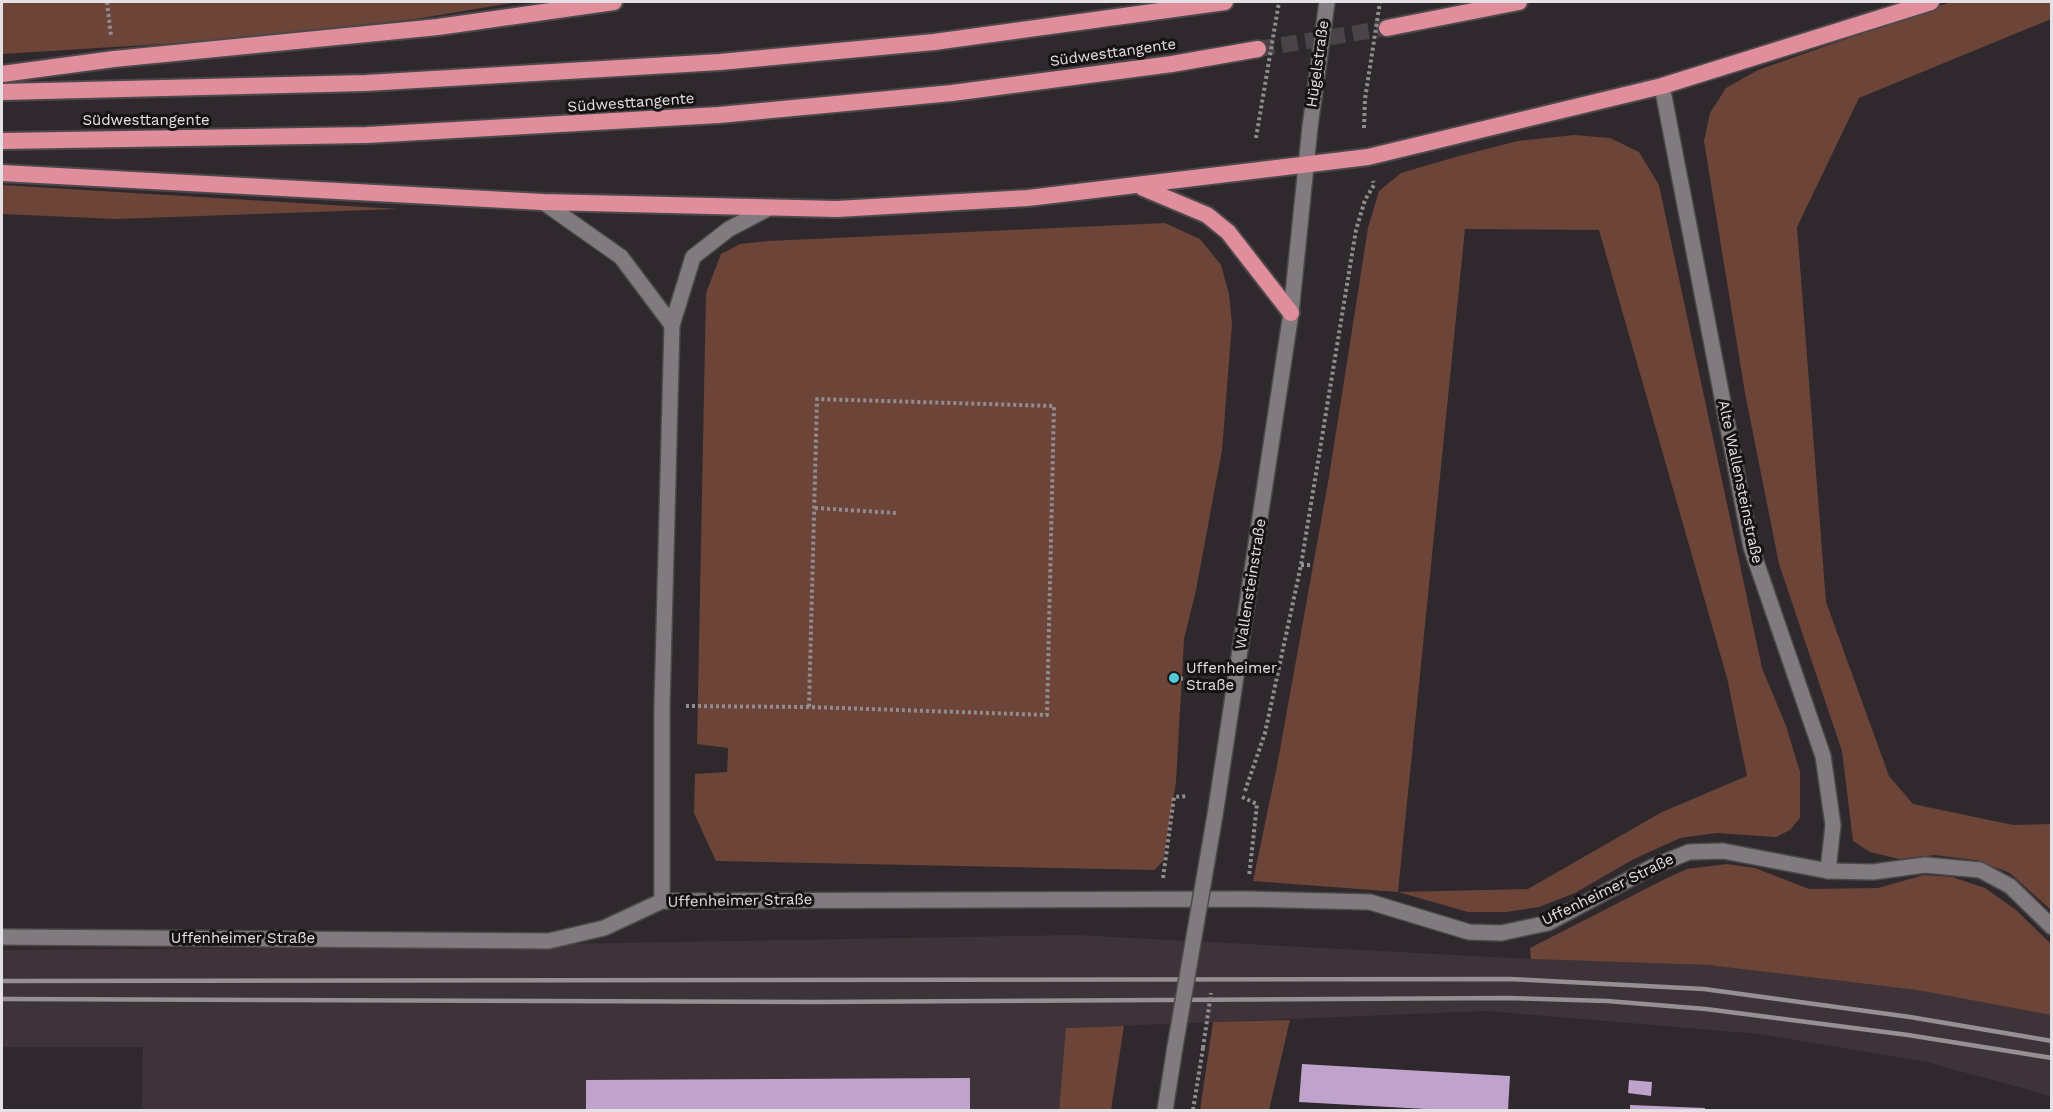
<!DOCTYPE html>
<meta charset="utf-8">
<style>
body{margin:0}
#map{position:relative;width:2053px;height:1112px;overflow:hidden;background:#2f292d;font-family:"Work Sans",sans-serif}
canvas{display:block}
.frame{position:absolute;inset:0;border:3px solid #e4e0e3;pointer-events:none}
</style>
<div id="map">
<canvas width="2053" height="1112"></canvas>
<div class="frame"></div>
</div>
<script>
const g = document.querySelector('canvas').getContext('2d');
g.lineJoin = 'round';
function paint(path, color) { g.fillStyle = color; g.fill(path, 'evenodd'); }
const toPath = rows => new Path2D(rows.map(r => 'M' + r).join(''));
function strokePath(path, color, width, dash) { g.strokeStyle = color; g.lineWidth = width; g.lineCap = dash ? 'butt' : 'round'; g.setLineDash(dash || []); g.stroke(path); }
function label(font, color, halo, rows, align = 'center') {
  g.font = font + ' "Work Sans",sans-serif'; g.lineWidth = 6; g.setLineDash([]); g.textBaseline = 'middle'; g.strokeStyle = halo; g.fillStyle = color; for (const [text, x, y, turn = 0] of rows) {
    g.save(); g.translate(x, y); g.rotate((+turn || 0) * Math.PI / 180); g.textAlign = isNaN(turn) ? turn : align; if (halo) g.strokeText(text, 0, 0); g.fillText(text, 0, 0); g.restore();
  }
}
paint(toPath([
 [1075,935,1531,959,1708,965,1917,990,2051,1015,2051,1096,1926,1062,1759,1034,1487,1011,1067,1028,1059,1110,142,1110,143,1047,2,1047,2,950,394,947]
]), '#3f333a');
paint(toPath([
 [2,2,518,2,415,19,210,41,2,54],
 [1951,2,2051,2,2051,19,1859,98,1797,227,1826,602,1889,776,1913,804,2013,825,2051,824,2051,910,2010,873,1975,860,1935,855,1899,859,1870,852,1853,841,1842,751,1779,564,1745,393,1704,141,1710,113,1726,88,1758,70],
 [1574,135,1610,138,1639,152,1659,185,1762,668,1786,726,1800,772,1800,818,1790,830,1776,837,1717,833,1680,838,1632,860,1575,893,1539,907,1506,912,1468,912,1398,892,1253,881,1277,766,1329,477,1368,228,1379,191,1401,173,1459,156,1518,141],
 [1465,229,1599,230,1727,678,1747,776,1662,812,1528,889,1398,892],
 [2,185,183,196,398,209,116,219,2,214],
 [1165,223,1200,239,1221,265,1229,294,1232,324,1222,450,1196,590,1184,639,1176,782,1163,861,1154,870,716,861,694,813,695,774,727,772,728,748,697,744,706,293,721,254,740,244,768,241],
 [1727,864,1755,868,1809,889,1878,888,1924,875,1952,877,1985,888,2016,910,2051,944,2051,1015,1917,990,1708,965,1531,959,1530,948,1663,880,1687,869],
 [1290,1020,1269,1110,1200,1110,1213,1022],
 [1124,1026,1111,1110,1059,1110,1066,1028]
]), '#6d4438');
paint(toPath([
 [1302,1064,1510,1076,1508,1110,1444,1110,1299,1102],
 [970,1078,970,1110,586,1110,586,1080],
 [1629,1080,1652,1082,1651,1096,1628,1093],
 [1630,1105,1705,1108,1705,1110,1630,1110]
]), '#c0a3cd');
strokePath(toPath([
 [1258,49,1387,28]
]), '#4a4448', 16, [16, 8]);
const service = toPath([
 [1828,871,1873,872,1925,865,1980,870,2010,886,2052,927]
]);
const minor = toPath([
 [543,202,621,257,672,325],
 [662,901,662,706,672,325,693,257,729,229,769,208],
 [2,937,549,941,604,928,662,901,1246,899,1370,902,1469,932,1501,933,1548,923,1652,867,1689,852,1723,851,1828,871,1833,825,1823,756,1751,547,1662,86]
]);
const tertiary = toPath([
 [1215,815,1291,313,1310,127],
 [1165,1110,1175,1047]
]);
const trunk = toPath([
 [1387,28,1519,2],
 [2,74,114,59,438,27,614,2],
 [2,92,366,83,720,62,934,42,1225,2],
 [2,141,367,135,719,115,952,93,1172,64,1258,49],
 [2,173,543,202,837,209,1028,198,1368,157,1662,86,1931,2],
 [1143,188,1207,215,1228,232,1291,313]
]);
strokePath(service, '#4c484b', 18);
strokePath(minor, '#4c484b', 18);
strokePath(tertiary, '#4c484b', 18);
strokePath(trunk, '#4c484b', 20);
strokePath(toPath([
 [107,2,111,36],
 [815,508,896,513],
 [1301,565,1310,565],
 [1174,678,1185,679],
 [686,706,809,707,1047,715,1054,406,817,399,809,707],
 [1245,791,1265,733,1301,565,1356,230,1365,200,1374,185,1373,181],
 [1242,797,1257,804,1249,877],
 [1163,878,1174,797,1188,796],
 [1193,1110,1203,1048]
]), '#918c8f', 4, [3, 3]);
strokePath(service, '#817a7e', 15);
strokePath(minor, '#817a7e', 15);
strokePath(tertiary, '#817a7e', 15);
strokePath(trunk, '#e08d9c', 16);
strokePath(toPath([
 [2,981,1510,979,1704,989,1910,1017,2052,1041],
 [2,999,815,1002,1508,998,1607,1001,1706,1009,1908,1035,2052,1058]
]), '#959093', 4.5);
const tertiaryBridge = toPath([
 [1310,127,1327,2],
 [1175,1047,1215,815]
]);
strokePath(tertiaryBridge, '#4c484b', 18, []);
strokePath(toPath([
 [1364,128,1365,99,1380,2],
 [1256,138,1279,2],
 [1203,1048,1211,993]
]), '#918c8f', 4, [3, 3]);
strokePath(tertiaryBridge, '#817a7e', 15);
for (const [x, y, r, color] of [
 [1174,678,6,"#52cbd9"]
]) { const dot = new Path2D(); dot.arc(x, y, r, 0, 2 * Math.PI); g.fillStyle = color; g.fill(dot); strokePath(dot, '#151314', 2); }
label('15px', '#e4e0e3', '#151314', [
 ["Südwesttangente",1113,53,-8],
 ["Hügelstraße",1318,64,-82],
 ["Südwesttangente",631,103,-4],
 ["Südwesttangente",146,121],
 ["Alte Wallensteinstraße",1740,482,78],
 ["Wallensteinstraße",1251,584,-81],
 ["Uffenheimer Straße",1608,890,-26],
 ["Uffenheimer Straße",740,901,-1],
 ["Uffenheimer Straße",243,939]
]);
label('15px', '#e4e0e3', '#151314', [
 ["Uffenheimer",1186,669],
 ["Straße",1186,686]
], 'left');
</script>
